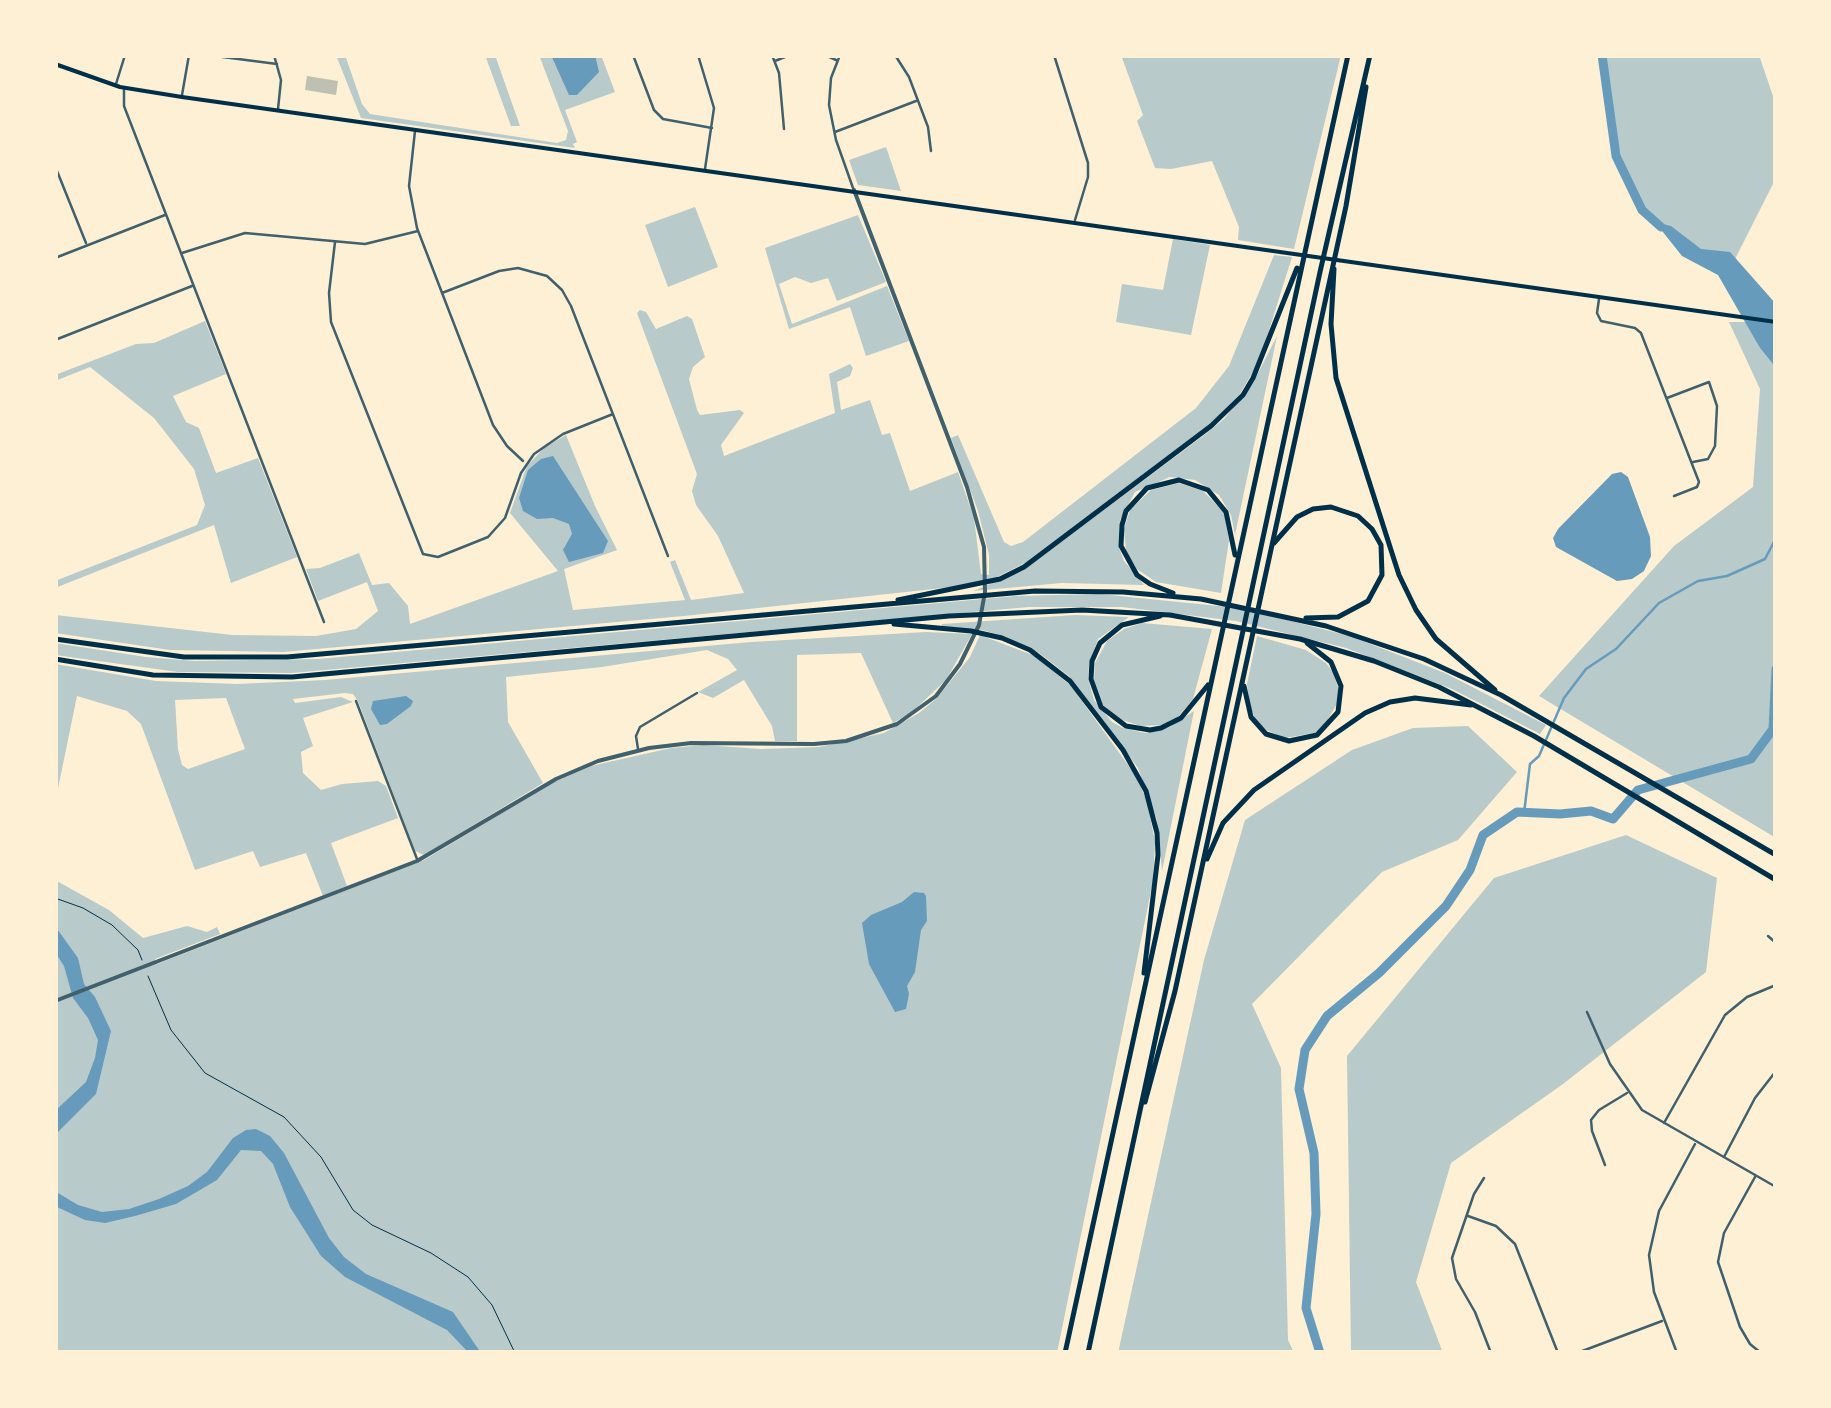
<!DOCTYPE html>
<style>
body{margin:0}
#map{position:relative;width:1831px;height:1408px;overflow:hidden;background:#fdf0d5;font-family:Bitter,serif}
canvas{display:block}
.frame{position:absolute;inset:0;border:58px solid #fdf0d5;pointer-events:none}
</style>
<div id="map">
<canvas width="1831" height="1408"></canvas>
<div class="frame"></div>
</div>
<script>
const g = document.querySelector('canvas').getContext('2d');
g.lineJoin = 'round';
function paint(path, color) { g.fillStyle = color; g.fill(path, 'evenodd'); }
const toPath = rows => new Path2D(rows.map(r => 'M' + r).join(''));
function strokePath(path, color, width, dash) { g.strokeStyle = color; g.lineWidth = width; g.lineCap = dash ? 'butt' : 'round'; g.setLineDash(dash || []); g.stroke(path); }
paint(toPath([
 [336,55,345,55,362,104,370,114,557,143,566,140,568,131,539,55,601,55,615,92,565,110,577,142,573,144,575,148,361,118],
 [485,55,495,55,520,126,511,126],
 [1121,55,1341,55,1294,249,1238,240,1239,227,1212,161,1171,169,1155,168,1137,121,1143,115],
 [1602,55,1759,55,1776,105,1776,178,1729,271,1684,249,1642,210,1616,156],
 [886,147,901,191,858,185,849,160],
 [695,207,718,267,668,287,645,225],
 [858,215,886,282,837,301,828,278,811,283,795,277,779,284,792,324,887,286,909,341,866,356,850,307,789,329,765,248],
 [1173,239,1210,245,1191,335,1116,322,1122,284,1163,290],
 [1274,255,1292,257,1260,359,1240,394,1208,426,1029,561,993,579,952,587,684,616,283,652,170,650,55,633,55,615,232,635,316,636,356,629,378,611,367,582,318,601,306,569,320,568,359,553,372,585,389,583,408,606,410,624,558,571,510,513,527,466,544,448,566,435,595,506,617,550,564,569,573,610,685,600,670,562,675,560,691,600,744,593,718,536,696,505,692,491,697,474,637,313,640,310,646,312,656,329,687,316,692,319,705,357,693,367,689,379,697,410,700,415,740,410,744,413,721,445,724,456,835,413,829,374,850,364,853,368,850,376,837,382,841,410,870,400,882,435,890,433,910,491,958,472,974,518,981,574,989,575,989,555,978,511,951,438,958,435,1004,542,1011,546,1023,542,1196,408,1229,366],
 [205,321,226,374,173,396,186,422,199,428,216,473,258,458,297,557,231,583,214,525,55,588,55,581,197,525,205,505,194,469,154,418,90,367,55,381,55,375,136,344,154,343],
 [1729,322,1747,322,1760,348,1776,368,1776,838,1539,696,1674,546,1753,487,1760,389],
 [1277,336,1235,535,1231,515,1219,495,1195,480,1170,477,1135,492,1120,520,1119,548,1124,561,1144,585,1062,583,973,591,1022,571,1203,436,1224,419,1252,385],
 [1179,483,1203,491,1224,512,1229,540,1221,593,1156,582,1137,569,1126,551,1124,529,1130,510,1151,490],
 [1099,594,1239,608,1350,636,1445,673,1546,725,1540,734,1452,689,1346,648,1236,621,1122,607,1029,607,292,673,178,672,55,655,55,643,146,657,195,661,318,659,1016,596],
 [1075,615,1129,617,1098,639,1089,665,1088,678,1094,700,1112,722,1123,728,1145,733,1170,727,1194,711,1162,871,1157,820,1138,768,1069,676,1039,653,1004,636,982,630,942,627,942,624],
 [1142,623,1212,629,1193,699,1178,717,1162,725,1141,726,1119,719,1101,703,1094,682,1095,663,1107,641,1124,629],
 [926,632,972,634,946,680,912,712,893,723,861,653,797,655,797,741,775,741,772,726,744,680,713,698,698,692,737,670,728,659,707,650,602,667,506,677,508,722,543,783,424,855,415,851,358,701,353,694,345,693,293,699,295,703,341,697,353,702,303,718,313,746,301,752,303,773,321,790,342,784,378,781,386,786,398,818,331,843,347,886,323,896,306,853,260,867,253,851,195,870,141,724,127,711,77,696,55,803,55,664,156,681,237,684,325,680,751,642],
 [226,698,245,749,188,769,182,765,178,749,175,700],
 [980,635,1035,656,1071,686,1136,776,1147,801,1155,842,1153,881,1057,1353,55,1353,55,880,109,910,143,938,187,926,207,932,217,927,220,934,155,959,157,964,424,860,552,783,591,766,671,748,704,745,761,749,819,747,884,733,919,713,937,698,970,657],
 [1257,636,1306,650,1326,663,1333,672,1338,687,1338,702,1324,726,1315,733,1285,738,1266,730,1257,722,1250,707,1247,684],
 [1468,726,1517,772,1458,840,1382,872,1252,1004,1281,1068,1288,1340,1294,1353,1118,1353,1204,960,1245,820,1352,750,1413,728],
 [1626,835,1717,878,1706,972,1563,1084,1451,1163,1416,1282,1443,1353,1351,1353,1347,1056,1494,878]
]), '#b9caca');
paint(toPath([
 [551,55,595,55,599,72,577,95,569,95],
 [1655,222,1671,226,1701,249,1730,252,1776,304,1776,368,1760,348,1718,275,1682,256],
 [553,456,608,541,603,553,569,562,563,550,572,534,569,524,553,518,537,519,523,511,519,498,528,470,541,459],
 [1621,472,1628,477,1650,537,1651,556,1644,571,1632,579,1617,581,1556,547,1553,538,1558,529,1612,474],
 [406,696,413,701,411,706,387,724,380,725,371,709,373,701],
 [914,892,924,893,926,896,927,921,921,930,915,972,907,986,909,994,906,1009,895,1012,869,964,862,923,871,915,902,902],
 [55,926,78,958,84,984,95,997,111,1031,96,1094,55,1135,55,1111,86,1082,95,1058,98,1040,88,1018,73,998,64,966,55,952],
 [256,1129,270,1136,284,1153,329,1238,344,1257,366,1274,453,1312,481,1353,469,1353,447,1330,345,1277,321,1256,290,1207,273,1164,261,1151,241,1150,217,1180,176,1204,135,1216,105,1223,85,1220,55,1206,55,1186,58,1193,78,1205,102,1212,129,1209,159,1199,188,1186,207,1172,233,1138,246,1130]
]), '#669bbc');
strokePath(toPath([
 [1524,813,1530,764,1539,756,1564,698,1586,669,1616,649,1659,603,1698,581,1727,576,1765,559,1776,538]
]), '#669bbc', 2.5);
strokePath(toPath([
 [1602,55,1616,156,1642,210,1661,227],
 [1320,1353,1306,1308,1316,1214,1314,1153,1299,1089,1305,1050,1327,1016,1379,973,1446,906,1470,870,1483,835,1517,812,1560,814,1591,811,1613,819,1638,790,1751,759,1773,729,1776,669]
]), '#669bbc', 9);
paint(toPath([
 [307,76,338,81,336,95,305,90]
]), '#bec0b2');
strokePath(toPath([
 [55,898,83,908,112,925,138,950,142,960],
 [148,976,171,1030,205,1073,284,1117,321,1157,353,1210,372,1225,431,1253,468,1277,492,1305,515,1353]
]), '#003049', 1);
strokePath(toPath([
 [207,55,277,64],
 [274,55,281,80,278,109],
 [633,55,654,110,663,119,712,128],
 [698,55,714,108,705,169],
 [772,55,779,73,784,129],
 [825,55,836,60],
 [840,55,831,78,829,105,836,140,853,188],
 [895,55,909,77,928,127,931,151],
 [1054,55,1088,163,1088,177,1075,220],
 [775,61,790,55],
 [116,84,125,55],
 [124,89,124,106,324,622],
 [182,95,189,55],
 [415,131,409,186,417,228,493,425,507,446,523,461],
 [835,132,916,101],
 [55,166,86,243],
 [335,242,329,293,331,322,423,554,438,557,488,537,505,518,521,473,534,454,563,434,613,414],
 [182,253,245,233,365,244,418,231],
 [55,258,165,215],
 [442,293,499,271,518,268,547,276,562,290,571,306,668,556],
 [1599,299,1597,313,1601,321,1635,328,1641,333,1699,482,1697,487,1674,496],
 [55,340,192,286],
 [1667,398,1709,382,1717,406,1715,446,1708,459,1693,462],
 [356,701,417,859],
 [638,749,636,736,640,727,697,693],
 [1768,936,1776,943],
 [1587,1012,1610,1064,1642,1110,1776,1187],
 [1664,1123,1725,1015,1747,997,1776,985],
 [1724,1157,1755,1098,1776,1071],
 [1605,1165,1592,1131,1591,1120,1599,1110,1627,1093],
 [1755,1177,1724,1233,1718,1262,1740,1327,1750,1344,1761,1353],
 [1484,1178,1474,1194,1452,1258,1456,1279,1475,1312,1491,1353],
 [1468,1216,1496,1226,1515,1244,1558,1353],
 [1577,1353,1662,1321],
 [1677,1353,1654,1292,1649,1255,1659,1211,1695,1144]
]), '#3f606c', 2.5);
strokePath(toPath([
 [55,1001,417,861,556,779,598,761,649,748,691,743,814,744,846,741,897,724,936,696,960,664,979,625,985,592,984,547,967,487,854,190]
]), '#3f606c', 4);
strokePath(toPath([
 [55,64,120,87,182,97,1776,322]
]), '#003049', 4);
strokePath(toPath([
 [1334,269,1331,324,1336,378,1399,575,1416,610,1436,639,1495,690],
 [1274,543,1297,517,1313,509,1331,507,1358,516,1372,529,1381,545,1382,575,1368,601,1338,617,1306,618],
 [1173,593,1150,584,1137,575,1121,546,1122,525,1126,511,1147,488,1179,480,1208,490,1226,512,1235,555],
 [898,600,1000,579,1024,567,1211,426,1243,395,1253,378,1297,268],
 [1160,616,1122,625,1100,643,1092,661,1091,679,1101,707,1126,726,1150,730,1161,728,1181,718,1208,685],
 [894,624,971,631,1002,638,1030,650,1070,681,1123,750,1146,791,1157,833,1158,855,1144,973],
 [55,639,184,657,287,657,1035,591,1123,592,1201,599,1326,626,1424,659,1501,695,1776,855],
 [55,659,153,675,292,677,949,616,1082,610,1170,615,1300,639,1374,661,1439,687,1534,736,1776,880],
 [1244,686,1251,717,1266,734,1289,741,1317,735,1338,712,1341,686,1331,662,1307,643],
 [1207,859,1223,823,1254,790,1365,713,1390,702,1415,698,1471,705],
 [1145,1102,1175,991,1272,545,1346,206,1366,87],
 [1065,1353,1348,55],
 [1088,1353,1320,272,1370,55]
]), '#003049', 5);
</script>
